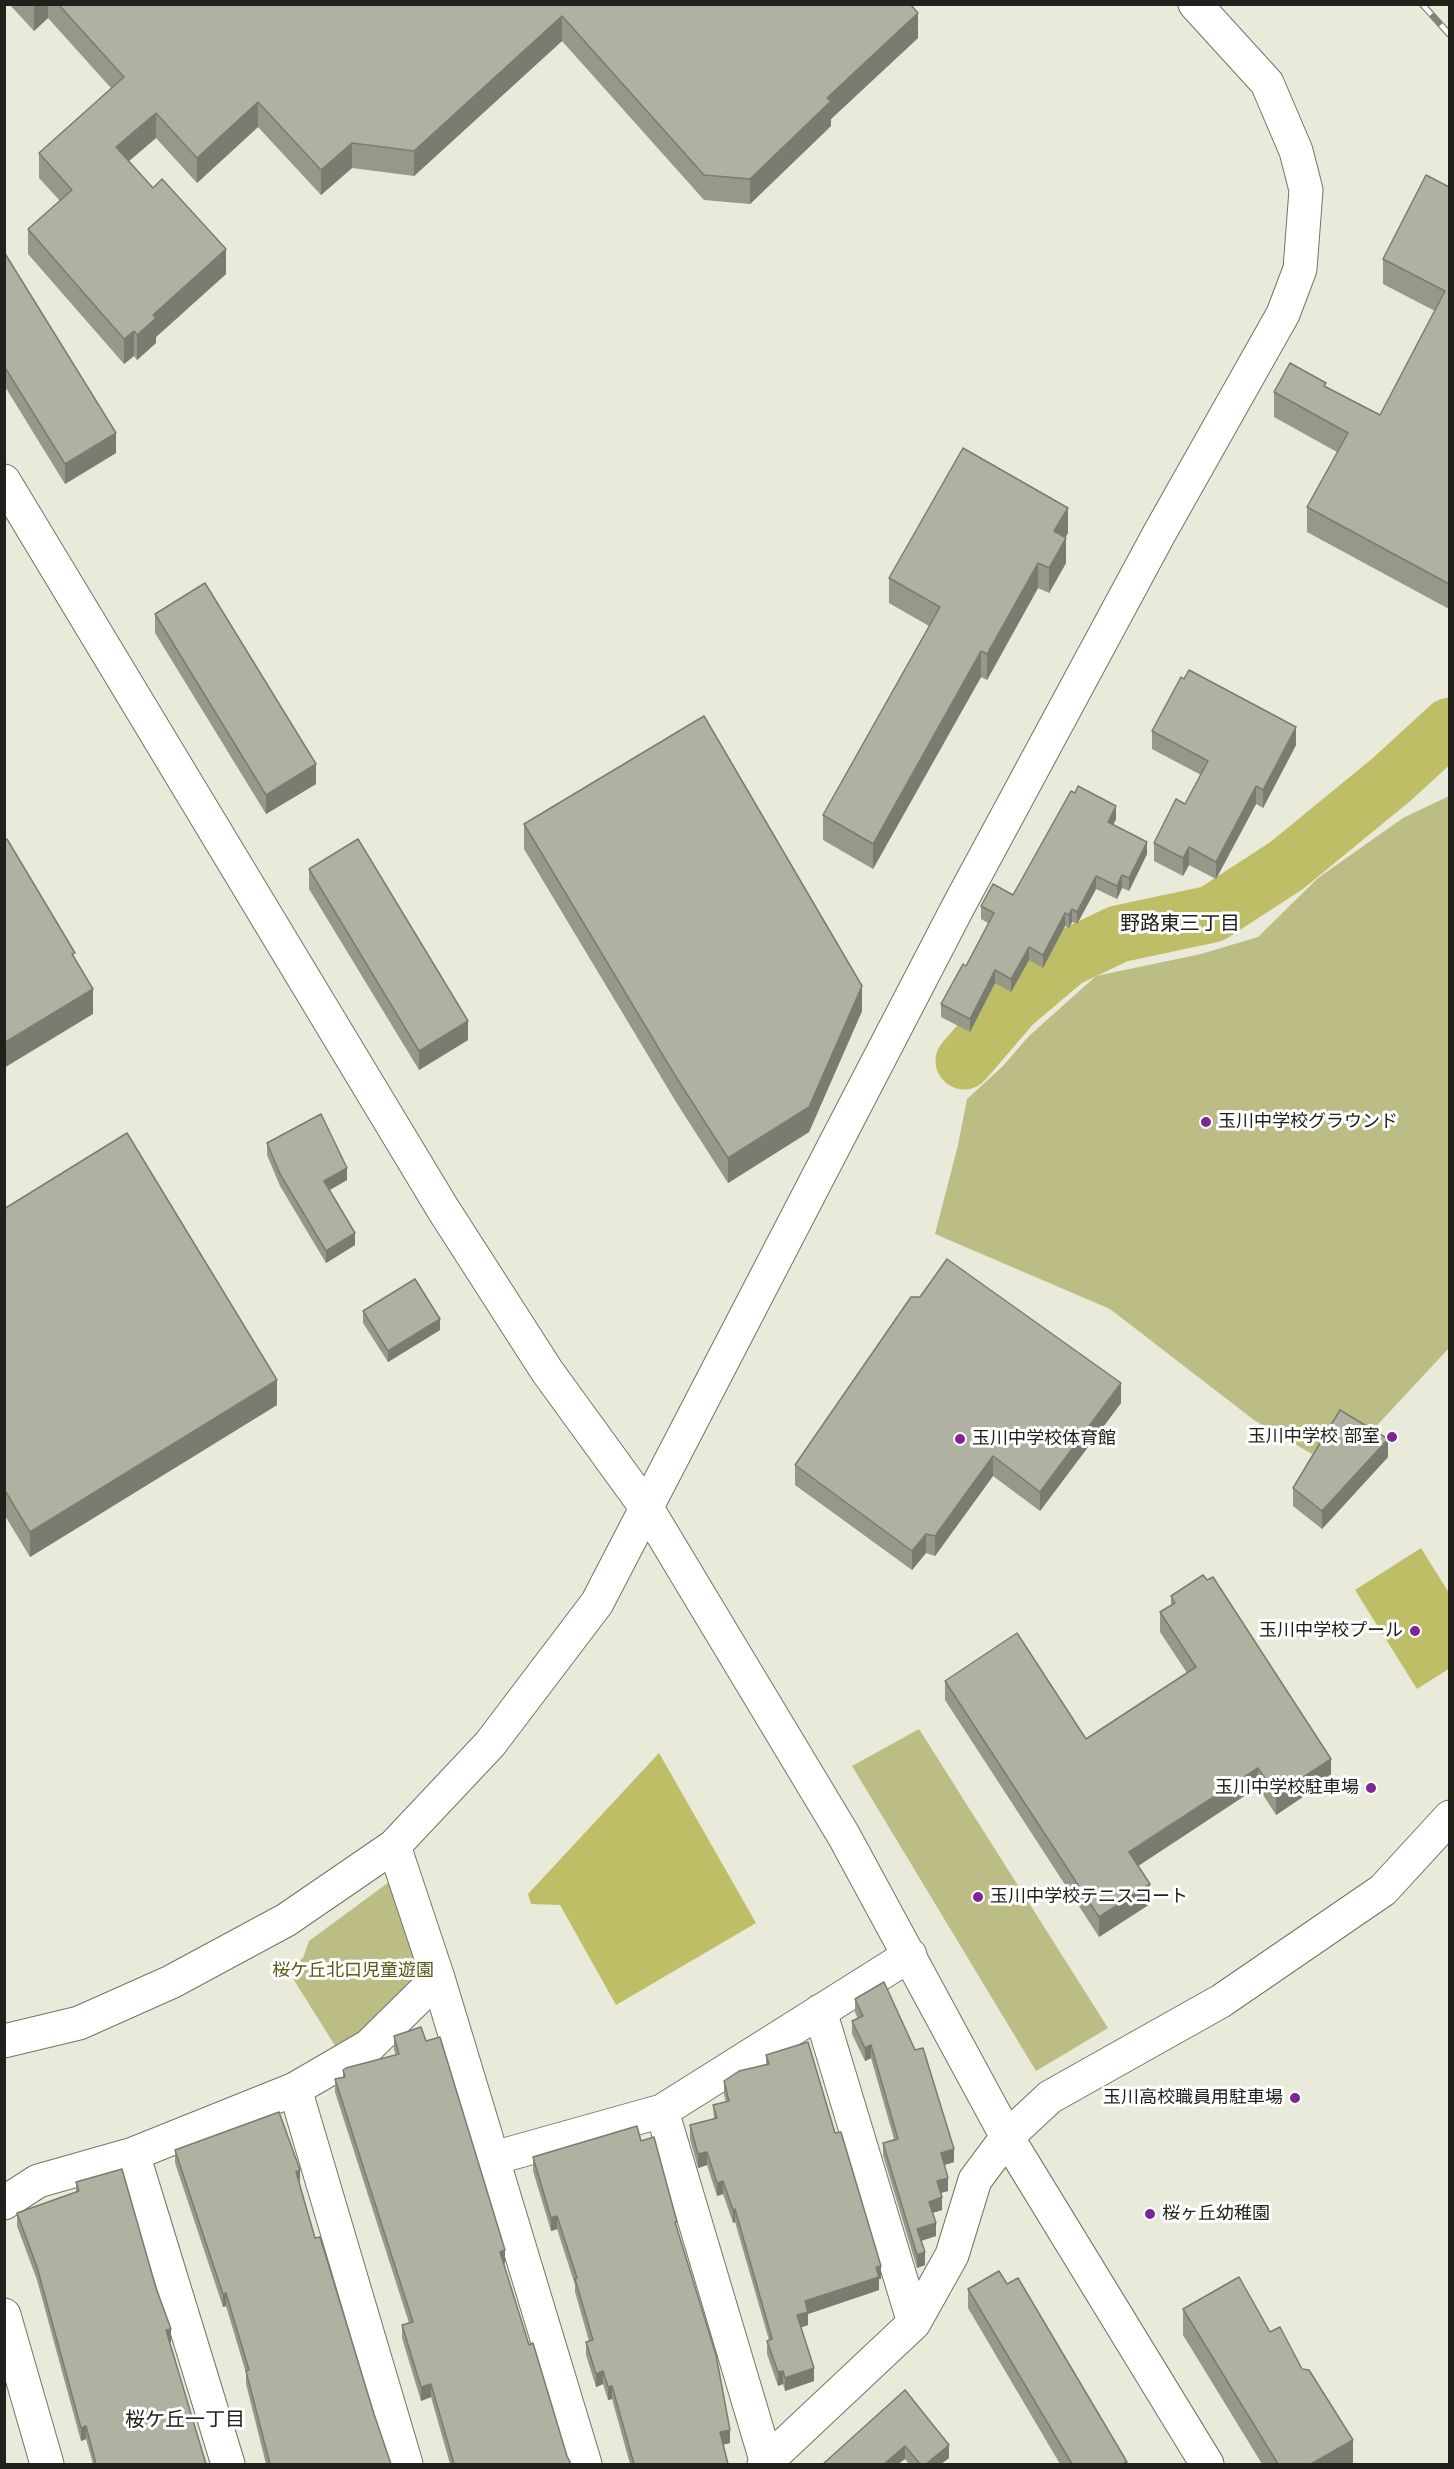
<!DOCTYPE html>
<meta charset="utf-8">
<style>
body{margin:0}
#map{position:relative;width:1454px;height:2469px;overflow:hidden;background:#e9ead9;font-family:"Work Sans",sans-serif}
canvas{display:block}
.frame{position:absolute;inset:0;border:6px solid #20211b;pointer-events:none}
</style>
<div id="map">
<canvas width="1454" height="2469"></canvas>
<div class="frame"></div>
</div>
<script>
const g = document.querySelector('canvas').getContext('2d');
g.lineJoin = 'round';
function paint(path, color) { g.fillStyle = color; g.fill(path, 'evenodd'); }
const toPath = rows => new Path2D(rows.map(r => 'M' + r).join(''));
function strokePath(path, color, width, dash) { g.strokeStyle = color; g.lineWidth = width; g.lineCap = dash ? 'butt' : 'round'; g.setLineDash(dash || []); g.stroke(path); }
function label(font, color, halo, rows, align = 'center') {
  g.font = font + ' "Work Sans","Noto Sans JP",sans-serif'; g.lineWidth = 6; g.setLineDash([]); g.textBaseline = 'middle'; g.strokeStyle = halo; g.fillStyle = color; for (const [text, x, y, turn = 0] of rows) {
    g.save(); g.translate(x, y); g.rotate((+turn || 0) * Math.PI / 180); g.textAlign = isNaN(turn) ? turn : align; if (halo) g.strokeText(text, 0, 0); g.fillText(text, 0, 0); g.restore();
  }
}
paint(toPath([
 [1449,796,1449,1348,1368,1435,1336,1422,1312,1454,1254,1420,1110,1309,935,1234,958,1145,967,1099,1002,1067,1029,1036,1096,976,1201,954,1258,937,1318,878,1403,818],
 [919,1729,1108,2028,1036,2071,852,1766],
 [389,1882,422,1977,339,2052,287,1969,303,1958,309,1941]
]), '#bcbd84');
paint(toPath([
 [1421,1548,1449,1593,1450,1668,1417,1689,1355,1590],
 [659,1753,756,1923,616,2005,560,1905,531,1904,528,1894]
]), '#bebe67');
strokePath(toPath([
 [964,1061,1013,1004,1066,959,1118,934,1212,914,1286,866,1391,780,1450,726]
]), '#bebe67', 57);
const minor = toPath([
 [4,481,443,1209,547,1371,648,1510,844,1836,1007,2137,1207,2464],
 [394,1846,438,1978,585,2464],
 [820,2011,914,2323],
 [4,2041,79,2023,171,1982,286,1920,394,1846,490,1744,597,1603,958,907,1159,534,1283,314,1300,269,1306,190,1296,151,1267,83,1195,4],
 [295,2089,406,2464],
 [662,2111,766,2460],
 [133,2154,228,2464],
 [494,2158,662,2111,910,1955],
 [4,2203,38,2181,133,2154,295,2089,369,2046,438,1978],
 [4,2315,47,2464],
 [764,2464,914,2323,952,2255,975,2180,1007,2137,1050,2097,1221,2001,1383,1890,1450,1817]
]);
strokePath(minor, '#747465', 35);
strokePath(minor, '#fff', 33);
const rail = toPath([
 [1422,4,1450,35]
]);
strokePath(rail, '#828377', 7);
strokePath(rail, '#fff', 4.5, [14]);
paint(toPath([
 [9,4,910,4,918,38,831,119,831,126,750,204,704,200,562,41,414,176,352,168,321,195,258,127,197,183,156,138,129,161,226,274,156,337,156,343,137,360,134,356,124,364,28,254,28,229,60,201,39,178,39,153,111,88,48,18,34,31],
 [1449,187,1449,609,1307,532,1307,507,1337,452,1274,417,1274,392,1326,387,1380,415,1435,311,1383,284,1383,259],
 [4,252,116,453,65,484,4,385],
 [1068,533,1065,537,1066,563,1049,593,1038,588,987,680,981,677,873,869,823,840,823,815,929,626,889,603,889,578],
 [155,614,316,784,266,814,155,633],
 [1152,731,1296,745,1263,808,1256,804,1216,879,1189,865,1183,876,1154,861,1154,843,1185,804,1201,775,1152,749],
 [1075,793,1116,819,1113,825,1147,854,1129,891,1122,888,1117,899,1096,889,1077,924,1072,922,1069,928,1065,926,1043,968,1029,960,1011,992,995,983,970,1032,941,1017,941,1004,966,966,988,923,981,919,981,906,1013,895],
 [524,824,862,1011,809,1132,728,1183,676,1102,524,849],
 [309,869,468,1040,419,1070,309,889],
 [267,1143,347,1180,330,1190,355,1245,326,1263,280,1186,267,1155],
 [4,1209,277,1405,30,1557,4,1514],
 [363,1311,440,1330,388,1362,363,1323],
 [1121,1403,1040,1511,993,1476,935,1556,926,1553,912,1570,795,1485,795,1465],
 [1449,1441,1449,1471,1448,1470,1448,1444],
 [1388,1457,1322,1529,1293,1506,1293,1488],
 [1171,1596,1331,1778,1276,1815,1258,1787,1138,1866,1150,1904,1099,1937,945,1700,945,1681,1086,1739,1187,1673,1160,1632,1160,1612,1171,1605],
 [855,1999,954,2162,944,2165,948,2191,940,2193,942,2210,932,2213,936,2236,921,2241,925,2265,917,2268,883,2155,883,2143,894,2139,871,2058,865,2061,852,2034,852,2021,858,2019,855,2012],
 [394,2036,505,2263,503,2264,529,2345,567,2456,571,2464,450,2464,431,2397,421,2401,402,2338,402,2325,409,2323,335,2092,335,2079,343,2077,343,2070,396,2055,394,2050],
 [766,2055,835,2133,881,2279,879,2279,879,2290,808,2314,808,2325,801,2327,814,2381,785,2391,783,2384,778,2386,767,2354,767,2341,769,2340,735,2222,733,2223,723,2194,717,2196,707,2165,698,2168,690,2139,690,2125,714,2119,713,2105,726,2102,724,2094,724,2081,766,2064],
 [641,2141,677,2230,730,2443,723,2445,728,2464,630,2464,612,2399,608,2400,603,2384,596,2387,586,2355,586,2342,589,2341,575,2292,575,2285,557,2229,551,2231,533,2171,533,2157],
 [175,2150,299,2183,315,2238,391,2464,266,2464,246,2384,246,2373,226,2306,223,2307,175,2163],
 [76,2182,171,2342,170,2342,206,2464,93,2464,86,2439,81,2441,37,2280,17,2226,17,2213,76,2192],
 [1007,2284,1127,2464,1060,2464,968,2308,968,2289],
 [1183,2309,1270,2332,1302,2369,1353,2464,1262,2464,1183,2335],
 [905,2390,949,2458,941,2464,909,2464,905,2459,898,2464]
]), '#97988a');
paint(toPath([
 [36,4,48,4,48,18,34,31,34,6],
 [918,13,918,38,831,119,831,126,750,204,750,179,827,98],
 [562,16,562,41,414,176,414,151],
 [258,102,258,127,197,183,197,158],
 [156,113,156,138,116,172,116,147],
 [352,143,352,168,321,195,321,170],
 [226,249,226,274,156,337,156,343,137,360,137,335,153,315],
 [134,331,134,356,124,364,124,339],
 [116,433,116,453,65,484,65,464],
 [1068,508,1068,533,1054,557,1054,531],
 [1066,538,1066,563,1049,593,1049,568],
 [1038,563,1038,588,987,680,987,654],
 [981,651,981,677,873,869,873,844],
 [1296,727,1296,745,1263,808,1263,790],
 [316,764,316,784,266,814,266,795],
 [1256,786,1256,804,1216,879,1216,862],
 [1116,806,1116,819,1108,835,1108,822],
 [1147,842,1147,854,1129,891,1129,878],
 [1189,847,1189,865,1183,876,1183,858],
 [1122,875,1122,888,1117,899,1117,886],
 [1096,876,1096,889,1077,924,1077,912],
 [1072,909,1072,922,1069,928,1069,915],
 [1065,913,1065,926,1043,968,1043,955],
 [1029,947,1029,960,1011,992,1011,979],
 [995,970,995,983,970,1032,970,1019],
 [862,986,862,1011,809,1132,728,1183,728,1158],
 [93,989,93,1014,4,1068,4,1043],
 [468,1021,468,1040,419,1070,419,1051],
 [347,1168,347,1180,324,1193,324,1181],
 [355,1233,355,1245,326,1263,326,1251],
 [440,1319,440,1330,388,1362,388,1351],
 [277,1380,277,1405,30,1557,30,1532],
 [1121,1383,1121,1403,1040,1511,1040,1492],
 [1388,1439,1388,1457,1322,1529,1322,1511],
 [993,1456,993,1476,935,1556,935,1536],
 [926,1534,926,1553,912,1570,912,1551],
 [1331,1759,1331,1778,1276,1815,1276,1795],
 [1258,1768,1258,1787,1129,1872,1129,1852],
 [1150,1884,1150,1904,1099,1937,1099,1917],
 [871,2045,871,2058,865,2061,865,2048],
 [954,2149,954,2162,941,2166,941,2153],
 [707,2152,707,2165,698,2168,698,2154],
 [300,2170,300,2183,296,2172],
 [948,2178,948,2191,937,2194,937,2181],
 [723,2181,723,2194,717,2196,717,2183],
 [942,2197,942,2210,929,2214,929,2202],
 [735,2209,735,2222,733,2223,733,2210],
 [557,2216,557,2229,551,2231,551,2218],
 [936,2223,936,2236,917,2242,917,2229],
 [505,2250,505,2263,500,2265,500,2252],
 [925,2252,925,2265,917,2268,917,2255],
 [881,2266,881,2279,879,2279,879,2290,808,2314,808,2325,797,2329,797,2315,805,2301],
 [226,2293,226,2306,223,2307,223,2294],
 [171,2329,171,2342,166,2343,166,2330],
 [814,2368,814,2381,785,2391,785,2378],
 [603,2371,603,2384,596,2387,596,2374],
 [783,2371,783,2384,778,2386,778,2372],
 [431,2384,431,2397,421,2401,421,2387],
 [612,2386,612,2399,608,2400,608,2387],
 [86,2426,86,2439,81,2441,81,2428],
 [730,2430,730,2443,720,2445,720,2432],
 [1353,2440,1353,2464,1311,2464],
 [949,2445,949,2458,941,2464,926,2464],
 [905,2446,905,2459,898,2464,884,2464]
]), '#7b7c71');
const building = toPath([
 [58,4,910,4,918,13,827,98,831,101,750,179,704,175,562,16,414,151,352,143,321,170,258,102,197,158,156,113,116,147,153,188,162,179,226,249,153,315,156,318,137,335,134,331,124,339,28,229,72,190,39,153,124,77,58,4],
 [1426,175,1449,187,1449,584,1307,507,1348,433,1274,392,1290,363,1326,383,1324,386,1380,415,1445,291,1383,259,1426,175],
 [4,252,116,433,65,464,4,366,4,252],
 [963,448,1068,508,1054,531,1066,538,1049,568,1038,563,987,654,981,651,873,844,823,815,940,607,889,578,963,448],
 [205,583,316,764,266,795,155,614,205,583],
 [1189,670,1296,727,1263,790,1256,786,1216,862,1189,847,1183,858,1154,843,1176,799,1185,804,1208,761,1152,731,1181,677,1184,679,1189,670],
 [704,716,862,986,809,1107,728,1158,676,1077,524,824,704,716],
 [1078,786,1116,806,1108,822,1147,842,1129,878,1122,875,1117,886,1096,876,1077,912,1072,909,1069,915,1065,913,1043,955,1029,947,1011,979,995,970,970,1019,941,1004,963,964,966,966,994,913,981,906,993,884,1013,895,1071,791,1075,793,1078,786],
 [7,839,75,953,72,954,93,989,4,1043,4,840,7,839],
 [358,839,468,1021,419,1051,309,869,358,839],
 [321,1114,347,1168,324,1181,355,1233,326,1251,280,1174,267,1143,321,1114],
 [127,1133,277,1380,30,1532,4,1489,4,1209,127,1133],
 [947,1259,1121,1383,1040,1492,993,1456,935,1536,926,1534,912,1551,795,1465,911,1297,920,1297,947,1259],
 [415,1279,440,1319,388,1351,363,1311,415,1279],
 [1340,1410,1388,1439,1322,1511,1293,1488,1340,1410],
 [1203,1575,1207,1580,1213,1577,1331,1759,1276,1795,1258,1768,1129,1852,1150,1884,1099,1917,945,1681,1017,1633,1086,1739,1196,1667,1160,1612,1175,1603,1171,1596,1203,1575],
 [884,1982,915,2050,923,2048,954,2149,941,2153,948,2178,937,2181,942,2197,929,2202,936,2223,917,2229,925,2252,917,2255,883,2143,898,2139,871,2045,865,2048,852,2021,863,2016,855,1999,884,1982],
 [421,2027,426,2041,440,2037,505,2250,500,2252,529,2345,533,2343,567,2456,571,2464,454,2464,431,2384,421,2387,402,2325,413,2322,335,2079,345,2077,343,2070,346,2068,399,2054,394,2036,421,2027],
 [808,2042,835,2133,841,2132,881,2266,876,2267,879,2277,805,2301,808,2312,797,2315,814,2368,785,2378,783,2371,778,2372,767,2341,772,2339,771,2335,735,2209,733,2210,723,2181,717,2183,707,2152,698,2154,690,2125,717,2118,713,2105,729,2101,724,2081,739,2071,769,2064,766,2055,808,2042],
 [279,2112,300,2170,296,2172,315,2238,320,2237,374,2414,391,2464,270,2464,246,2371,249,2370,226,2293,223,2294,175,2150,279,2112],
 [637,2126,641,2141,654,2137,677,2222,675,2222,716,2355,730,2430,720,2432,728,2464,634,2464,612,2386,608,2387,603,2371,596,2374,586,2342,593,2340,575,2279,577,2278,557,2216,551,2218,533,2157,637,2126],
 [122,2169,156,2288,171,2329,166,2330,206,2464,96,2464,86,2426,81,2428,37,2267,17,2213,79,2191,76,2182,122,2169],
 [999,2271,1007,2284,1018,2278,1127,2462,1122,2464,1072,2464,968,2289,999,2271],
 [1239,2277,1270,2332,1280,2327,1302,2369,1309,2370,1353,2440,1311,2464,1278,2464,1183,2309,1239,2277],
 [905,2390,949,2445,926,2464,920,2464,905,2446,884,2464,823,2464,905,2390]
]);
paint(building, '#b0b1a1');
strokePath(building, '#7b7c71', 1.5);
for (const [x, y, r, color] of [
 [1206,1122,6,"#7e2593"],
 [1392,1437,6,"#7e2593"],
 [960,1439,6,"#7e2593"],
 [1415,1631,6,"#7e2593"],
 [1371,1788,6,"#7e2593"],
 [978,1897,6,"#7e2593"],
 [1295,2098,6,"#7e2593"],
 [1150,2214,6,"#7e2593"]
]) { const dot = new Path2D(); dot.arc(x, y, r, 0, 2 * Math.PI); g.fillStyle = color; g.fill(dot); strokePath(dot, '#fff', 2); }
label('18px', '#20211b', '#fff', [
 ["玉川中学校グラウンド",1218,1122],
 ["玉川中学校 部室",1380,1437,"right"],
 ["玉川中学校体育館",972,1439],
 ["玉川中学校プール",1403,1631,"right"],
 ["玉川中学校駐車場",1359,1788,"right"],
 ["玉川中学校テニスコート",990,1897],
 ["玉川高校職員用駐車場",1283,2098,"right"],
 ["桜ヶ丘幼稚園",1162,2214]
], 'left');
label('18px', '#585716', '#fff', [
 ["桜ケ丘北口児童遊園",353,1971]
]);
label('20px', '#20211b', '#fff', [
 ["野路東三丁目",1180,924],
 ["桜ケ丘一丁目",185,2420]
]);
</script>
